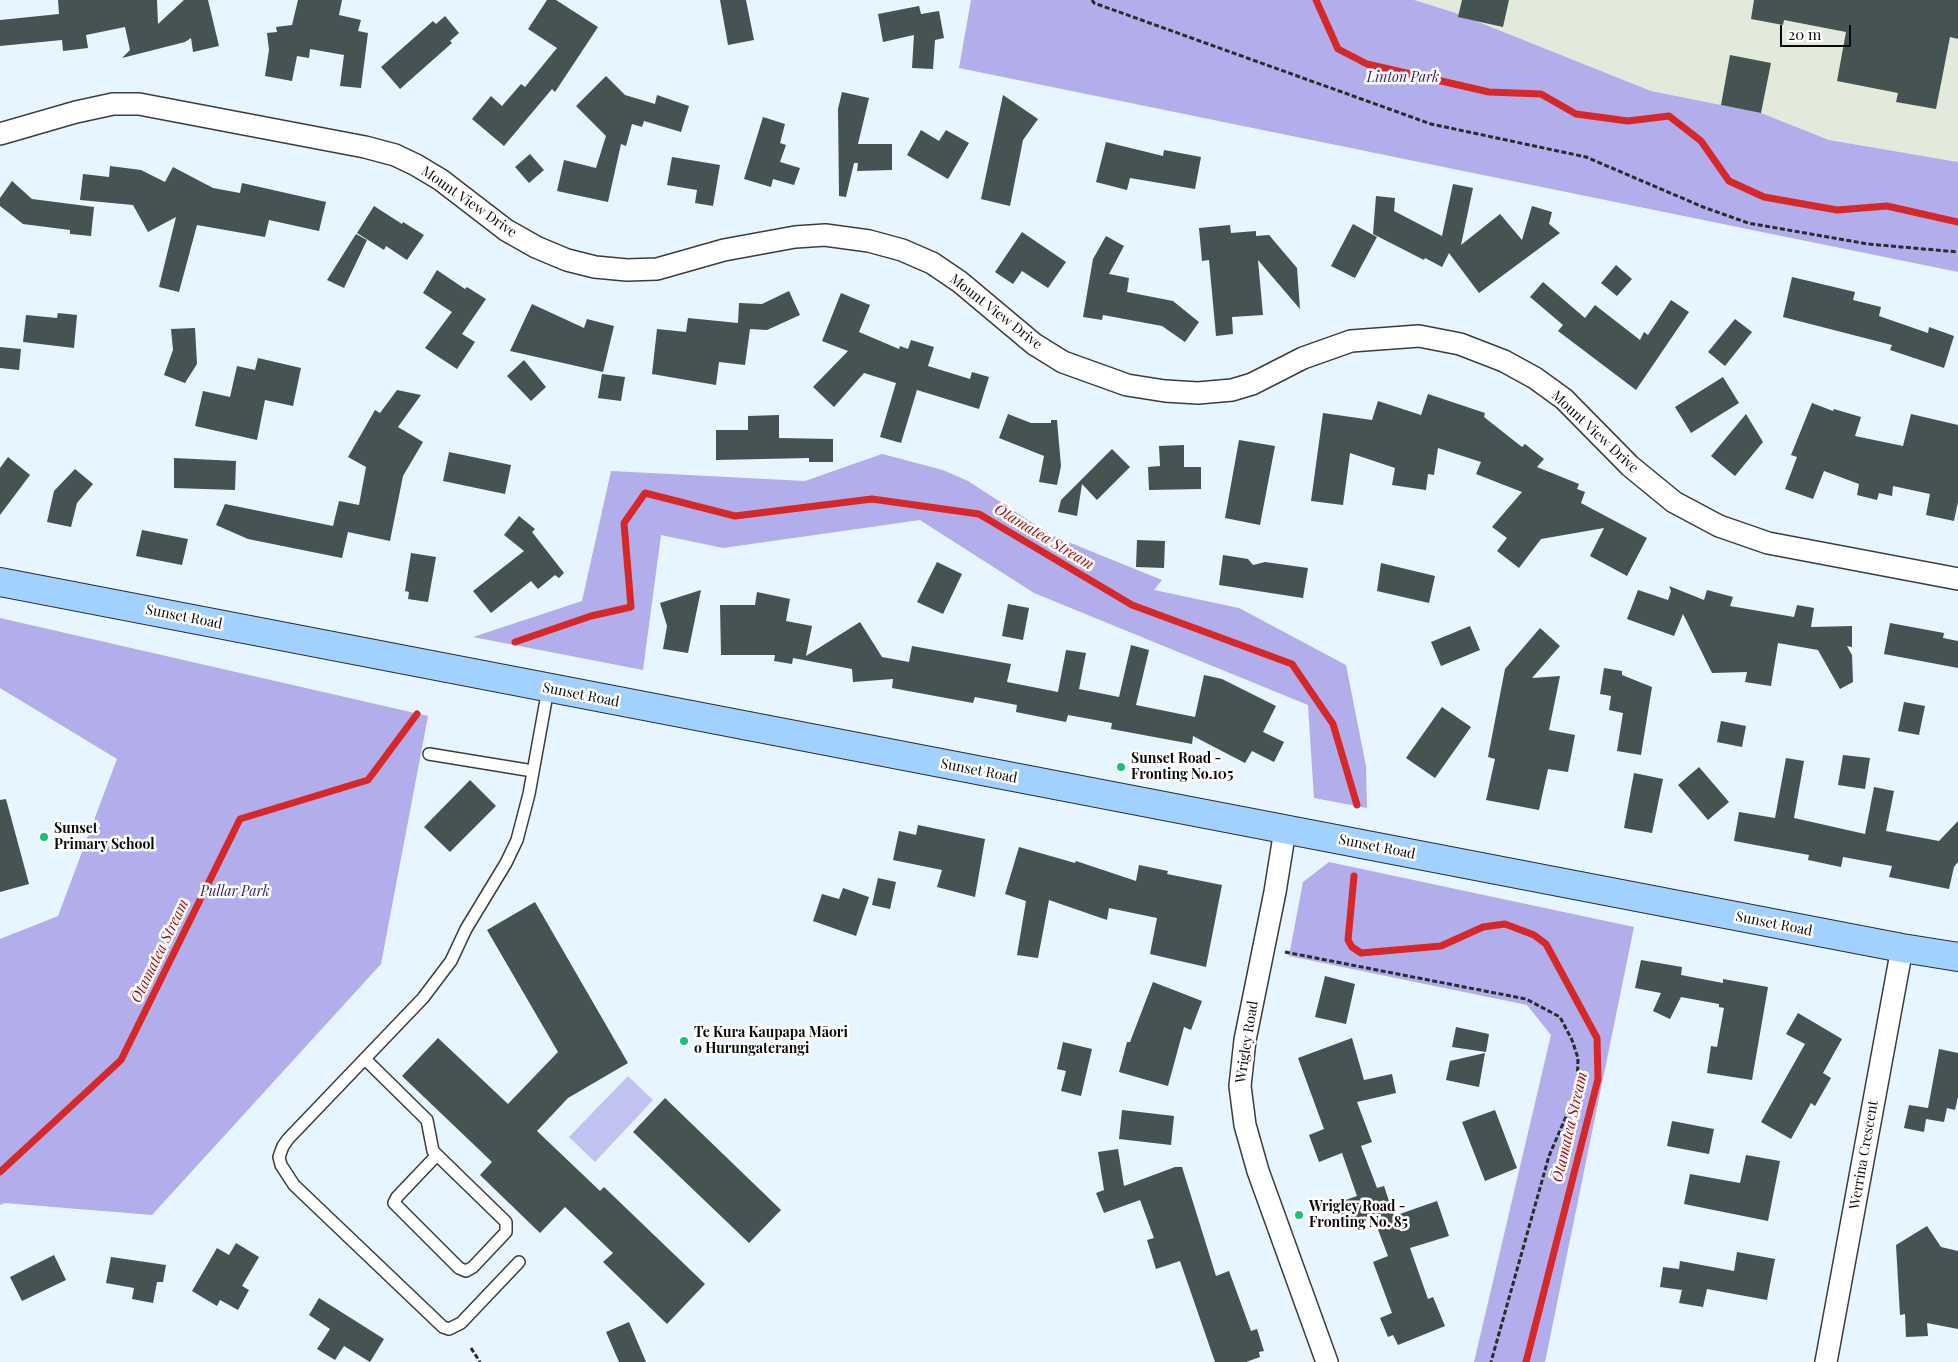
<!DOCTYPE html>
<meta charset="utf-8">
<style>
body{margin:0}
#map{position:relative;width:1958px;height:1362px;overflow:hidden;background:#e6f5ff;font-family:"Playfair Display",serif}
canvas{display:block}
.scale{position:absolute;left:1780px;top:25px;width:71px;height:22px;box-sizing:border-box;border:2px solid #090909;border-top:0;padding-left:6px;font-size:15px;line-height:18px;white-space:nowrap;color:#090909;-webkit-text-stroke:4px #fff;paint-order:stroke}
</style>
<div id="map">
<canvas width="1958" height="1362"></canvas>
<div class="scale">20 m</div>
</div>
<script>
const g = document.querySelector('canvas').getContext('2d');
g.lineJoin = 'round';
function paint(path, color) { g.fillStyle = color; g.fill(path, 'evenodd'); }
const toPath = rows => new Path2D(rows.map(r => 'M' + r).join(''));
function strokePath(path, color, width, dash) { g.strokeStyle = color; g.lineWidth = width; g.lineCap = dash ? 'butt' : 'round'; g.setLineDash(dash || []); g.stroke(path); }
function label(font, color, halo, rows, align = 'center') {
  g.font = font + ' "Playfair Display",serif'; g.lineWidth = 5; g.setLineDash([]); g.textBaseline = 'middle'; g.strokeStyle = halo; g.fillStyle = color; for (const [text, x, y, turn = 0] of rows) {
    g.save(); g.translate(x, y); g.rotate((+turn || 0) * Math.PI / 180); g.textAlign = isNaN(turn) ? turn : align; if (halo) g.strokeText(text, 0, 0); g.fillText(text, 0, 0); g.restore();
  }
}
paint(toPath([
 [1414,0,1958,0,1958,162,1829,140,1761,113,1651,91,1456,13]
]), '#e3eadc');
paint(toPath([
 [971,0,1414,0,1456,13,1651,91,1761,113,1829,140,1958,162,1958,272,959,68],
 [882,454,943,470,968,481,1051,535,1162,580,1154,590,1239,608,1346,665,1366,766,1367,808,1314,798,1308,705,1034,593,920,520,723,548,661,535,643,670,473,637,582,601,611,471,805,481],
 [0,618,428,716,381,964,152,1215,5,1203,0,1205,0,939,58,916,117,759,0,688],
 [1329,862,1634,927,1545,1362,1474,1362,1551,1035,1527,1005,1289,956,1303,882]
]), '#b2adeb');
paint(toPath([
 [628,1076,653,1100,595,1162,569,1137]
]), '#c0c3f2');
strokePath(toPath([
 [1316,0,1338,49,1367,64,1489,92,1541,94,1576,114,1628,121,1669,116,1701,141,1729,181,1764,197,1837,210,1887,206,1958,222],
 [515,642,591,616,631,607,624,523,645,493,735,516,872,499,979,514,1132,605,1292,664,1333,724,1357,805],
 [1354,876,1348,940,1352,947,1361,953,1441,946,1483,927,1505,924,1534,935,1546,944,1597,1038,1598,1079,1526,1362],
 [0,1172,121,1060,240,819,368,780,417,714]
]), '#d72829', 7);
paint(toPath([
 [58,0,157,0,158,24,184,0,208,0,219,46,193,52,191,38,185,42,122,58,130,50,125,27,86,35,88,48,63,51,62,40,0,46,0,20,59,14],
 [298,0,342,0,339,15,361,20,358,31,368,33,361,88,340,86,344,55,310,49,309,58,297,56,292,81,265,76,269,50,267,33,277,32,276,27,292,25],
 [547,0,556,0,598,27,555,92,552,89,504,146,472,119,491,96,502,106,521,84,525,87,557,48,528,29],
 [720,0,746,0,754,40,728,45],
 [1462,0,1509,0,1503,27,1458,17],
 [1754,0,1958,0,1958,39,1950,37,1936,109,1896,102,1898,93,1837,81,1846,32,1784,20,1783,25,1751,19],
 [919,6,921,14,939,11,944,38,935,40,933,69,912,68,914,35,883,42,878,14],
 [445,16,459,33,450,41,452,43,400,89,381,67,433,21,436,24],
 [1730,55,1771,63,1761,113,1721,105],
 [606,76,625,95,655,104,657,95,689,106,681,132,644,121,642,127,632,124,626,146,621,144,608,202,557,191,564,160,596,168,606,136,576,106],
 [842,92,869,98,858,144,892,144,892,170,857,171,858,163,854,163,846,197,839,196,838,109],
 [1003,95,1038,119,1023,140,1010,206,981,199],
 [763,117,785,124,780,143,786,145,780,162,800,168,794,185,773,179,771,187,744,179],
 [921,130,939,141,946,130,969,143,948,179,907,155],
 [1106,142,1163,156,1164,150,1201,157,1195,189,1130,178,1127,190,1096,182],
 [530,154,544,170,529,183,515,167],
 [672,157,720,165,713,206,695,203,697,190,667,185],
 [110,166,141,170,165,182,173,167,213,188,240,193,242,183,326,202,319,231,269,220,265,237,197,225,179,292,159,287,176,217,148,232,133,205,80,200,83,174,109,177],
 [12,181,32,199,94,207,91,236,70,234,70,230,23,224,0,206,0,198],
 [1453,184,1473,188,1461,245,1500,214,1522,240,1532,206,1552,212,1549,224,1560,233,1479,293,1449,253,1442,267,1425,258,1424,260,1373,234,1376,196,1395,198,1394,211,1442,236],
 [374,206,402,224,403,222,424,235,407,260,386,246,384,250,357,233],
 [1353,224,1377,237,1355,278,1331,266],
 [1230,225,1231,233,1256,231,1256,236,1269,235,1297,268,1300,309,1258,260,1263,315,1232,317,1233,334,1216,336,1209,260,1202,261,1199,228],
 [1022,232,1066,262,1048,288,1022,271,1013,284,995,272],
 [356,234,367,240,344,288,327,280],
 [1106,236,1124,246,1109,274,1129,278,1127,292,1173,301,1199,322,1185,342,1162,326,1103,315,1102,320,1083,317,1093,259],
 [1616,265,1632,279,1617,296,1601,283],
 [437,270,465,289,467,287,486,299,462,334,475,342,457,369,425,348,452,312,423,293],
 [1792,277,1855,292,1853,300,1881,307,1879,316,1928,333,1929,327,1954,336,1944,368,1890,350,1892,345,1783,317],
 [1543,282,1585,318,1595,305,1640,340,1644,332,1648,335,1671,300,1689,312,1636,390,1558,331,1563,325,1530,297],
 [789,291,800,315,767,330,750,329,745,365,719,362,716,385,652,374,657,329,686,332,688,318,738,323,739,303,762,304],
 [841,293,870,305,859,332,899,349,900,346,908,349,911,340,934,347,928,366,970,379,972,372,989,377,979,409,917,390,901,443,880,437,896,383,864,373,834,407,813,387,848,351,822,341],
 [532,304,584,328,587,319,614,326,603,372,510,351],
 [58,313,77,315,74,348,23,342,26,315,57,318],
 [1735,319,1752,332,1725,366,1708,352],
 [195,328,197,364,185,383,164,375,173,350,171,329],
 [0,347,21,349,19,370,0,368],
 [258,358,301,368,293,406,265,400,257,440,195,426,203,391,230,397,237,366,255,370],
 [524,360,546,387,531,401,507,376],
 [602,374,625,377,621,401,598,398],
 [1723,377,1739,403,1691,433,1675,407],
 [397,390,421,395,398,427,423,442,403,476,390,541,348,532,342,558,248,539,216,525,225,504,333,526,339,501,359,505,366,467,348,457,375,410,380,413],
 [1428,394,1485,413,1484,417,1522,447,1525,444,1544,459,1537,467,1579,484,1577,489,1585,492,1581,503,1647,538,1627,576,1590,556,1604,528,1541,539,1519,568,1497,551,1507,538,1492,527,1522,492,1476,474,1481,462,1438,448,1434,475,1428,474,1426,490,1392,485,1395,468,1350,453,1343,505,1311,501,1323,413,1372,420,1378,401,1421,415],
 [1812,403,1833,411,1834,409,1861,417,1855,436,1903,446,1911,414,1958,425,1958,502,1954,521,1926,515,1930,494,1893,486,1892,496,1879,493,1877,500,1857,495,1859,484,1824,471,1813,499,1785,489,1797,457,1791,455],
 [1008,414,1031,423,1051,423,1051,420,1057,420,1061,466,1057,485,1039,482,1044,456,999,438],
 [1746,414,1763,442,1735,476,1711,456],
 [779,415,779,438,833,439,833,462,809,462,809,458,716,460,716,430,748,430,748,416],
 [1239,440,1275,446,1260,525,1225,518],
 [1184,445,1184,467,1201,467,1201,489,1149,490,1148,467,1160,466,1159,446],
 [1112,449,1130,467,1097,500,1082,484,1077,516,1058,512,1061,500],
 [449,452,511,465,505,494,443,481],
 [8,457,30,475,0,515,0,468],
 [174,458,236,461,235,490,174,488],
 [75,469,93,484,77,503,71,527,47,522,54,491],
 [519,516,535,529,532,532,564,573,559,578,555,575,538,589,531,581,491,613,473,591,524,551,504,535],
 [142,530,188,539,182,565,136,556],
 [1137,540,1165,541,1164,568,1136,567],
 [411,553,436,557,428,602,408,599,409,592,405,591],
 [1223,555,1248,559,1253,565,1265,562,1308,568,1303,598,1219,585],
 [937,562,962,574,943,614,917,602],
 [1381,563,1435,576,1429,603,1377,591],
 [1669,586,1704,600,1707,590,1733,597,1730,606,1794,617,1797,605,1814,608,1811,627,1852,626,1852,647,1847,646,1852,655,1853,682,1840,689,1818,650,1778,643,1771,686,1745,682,1747,672,1712,673,1683,614,1674,636,1627,619,1638,590,1668,600,1671,591],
 [701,590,688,653,663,649,667,626,660,603],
 [757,592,790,599,786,621,812,626,806,656,860,622,882,657,909,662,912,646,1011,664,1007,682,1058,692,1066,650,1086,653,1079,689,1119,697,1131,645,1149,650,1136,705,1195,717,1204,675,1222,679,1276,706,1263,732,1284,742,1274,762,1252,751,1245,763,1193,736,1192,744,1111,729,1112,723,1068,715,1066,722,1016,712,1017,705,975,697,973,703,892,688,893,679,853,682,852,669,793,658,792,664,774,661,775,655,721,655,720,605,755,605],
 [1008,604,1029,608,1023,640,1002,636],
 [1890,623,1944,633,1943,638,1958,641,1958,668,1884,654],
 [1470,626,1480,650,1441,666,1431,642],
 [1540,628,1560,646,1532,678,1560,676,1549,730,1575,735,1568,772,1548,769,1539,810,1486,800,1495,759,1488,757,1505,669],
 [1604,668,1622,671,1622,675,1652,687,1641,755,1617,751,1623,713,1609,710,1611,696,1600,694],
 [1904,702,1925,706,1919,735,1898,731],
 [1442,707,1471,727,1435,778,1406,758],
 [1721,721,1746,726,1742,747,1717,742],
 [1843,755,1870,758,1865,789,1838,785],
 [1786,758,1804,761,1794,818,1865,834,1874,787,1894,791,1886,831,1939,841,1958,821,1958,862,1954,867,1949,889,1889,877,1892,866,1843,857,1841,867,1808,860,1809,855,1734,841,1739,812,1775,818],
 [1699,767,1729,802,1708,820,1678,785],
 [1634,773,1663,779,1652,833,1624,828],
 [470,780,496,806,450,852,424,827],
 [6,799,29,884,0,892,0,800],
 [918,825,985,839,975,897,937,887,942,870,893,860,899,831,916,835],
 [1019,847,1075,863,1076,861,1136,881,1139,865,1168,871,1167,874,1222,885,1206,967,1150,954,1157,918,1109,908,1107,920,1049,900,1038,958,1017,955,1026,901,1005,894],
 [878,878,896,882,890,909,872,905],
 [843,888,869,897,856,936,813,921,822,894,839,899],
 [535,902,628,1063,568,1098,537,1131,600,1191,604,1187,705,1284,667,1324,603,1262,613,1253,565,1207,540,1233,480,1175,492,1162,402,1076,438,1038,508,1104,558,1052,487,930],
 [1641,960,1682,967,1681,975,1723,983,1723,979,1768,987,1752,1080,1707,1073,1711,1046,1717,1047,1724,1008,1719,1007,1719,1004,1681,997,1670,1019,1653,1011,1661,993,1635,988],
 [1325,976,1355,984,1346,1024,1315,1017],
 [1153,982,1202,1001,1191,1030,1184,1027,1168,1086,1119,1072,1127,1042,1130,1042],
 [1798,1013,1842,1039,1823,1073,1831,1078,1815,1106,1811,1103,1791,1139,1761,1122,1805,1044,1786,1034],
 [1456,1027,1489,1034,1486,1052,1452,1047],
 [1352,1038,1364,1080,1392,1074,1396,1093,1357,1102,1372,1142,1361,1146,1377,1188,1384,1186,1394,1216,1437,1201,1449,1236,1410,1248,1428,1299,1433,1297,1445,1326,1398,1345,1393,1335,1388,1337,1380,1318,1392,1313,1373,1262,1388,1256,1374,1219,1346,1229,1337,1203,1357,1196,1342,1153,1319,1162,1309,1135,1324,1129,1298,1058],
 [1063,1042,1092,1049,1081,1096,1061,1091,1066,1071,1057,1069],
 [1939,1049,1958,1053,1958,1097,1955,1110,1947,1108,1944,1122,1926,1119,1924,1132,1904,1128,1909,1105,1928,1108],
 [1485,1053,1479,1087,1446,1080,1450,1061],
 [665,1098,781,1210,749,1243,633,1132],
 [1122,1110,1174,1116,1171,1145,1119,1139],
 [1495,1110,1517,1168,1485,1181,1462,1122],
 [1672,1121,1714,1129,1709,1154,1667,1146],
 [1118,1149,1124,1186,1175,1167,1182,1167,1216,1276,1229,1271,1251,1331,1257,1329,1264,1351,1259,1352,1260,1357,1246,1362,1215,1362,1180,1261,1156,1269,1147,1240,1154,1238,1140,1200,1104,1213,1096,1193,1104,1190,1098,1152],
 [1746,1155,1780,1161,1768,1221,1684,1204,1690,1174,1740,1183],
 [1927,1226,1941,1247,1958,1251,1958,1329,1927,1323,1928,1336,1906,1337,1905,1314,1900,1315,1896,1245],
 [236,1243,259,1257,242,1286,249,1290,238,1310,220,1300,217,1306,192,1291,217,1248,229,1255],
 [1737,1252,1775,1259,1767,1300,1707,1289,1703,1307,1679,1303,1682,1290,1660,1287,1663,1267,1679,1269,1680,1261,1734,1271],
 [54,1255,66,1280,22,1301,10,1277],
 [111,1257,166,1265,163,1282,157,1282,153,1303,132,1299,134,1288,106,1283],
 [319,1298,384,1339,370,1362,344,1346,335,1360,317,1349,330,1329,309,1315],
 [629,1322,646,1362,619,1362,606,1332]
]), '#455352');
const lane = toPath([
 [429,754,533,771],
 [365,1059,427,1120,433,1151,506,1222,506,1232,473,1267,466,1271,459,1268,394,1203,397,1197,437,1155],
 [519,1262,461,1323,449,1329,443,1327,294,1185,281,1165,279,1157,283,1146,288,1139,423,998,451,961,466,929,506,863,517,840,529,794,548,689]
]);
const street = toPath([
 [0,134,76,112,113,104,139,104,365,147,395,155,416,165,441,180,506,230,536,247,567,260,595,267,627,270,657,269,724,250,795,237,825,235,869,241,902,250,932,263,960,282,1034,344,1063,362,1127,385,1165,391,1198,393,1232,390,1252,384,1303,358,1351,341,1419,336,1460,344,1504,361,1535,378,1564,399,1630,466,1674,502,1719,526,1768,543,1958,579],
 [1285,830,1275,892,1245,1040,1240,1086,1245,1125,1258,1171,1327,1362],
 [1826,1362,1902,948]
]);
const secondary = toPath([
 [0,582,1902,948,1958,957]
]);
strokePath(lane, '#3c3c3c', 14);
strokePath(street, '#3c3c3c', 24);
strokePath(secondary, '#2b2b2b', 30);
strokePath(toPath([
 [1092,0,1094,3,1431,124,1586,157,1703,207,1748,223,1868,244,1958,252],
 [1285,952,1526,999,1560,1017,1572,1040,1578,1058,1577,1091,1549,1156,1491,1362],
 [471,1348,480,1362]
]), '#2b2b2b', 3, [5, 2.5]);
strokePath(lane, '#fff', 11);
strokePath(street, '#fff', 21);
strokePath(secondary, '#a1d1ff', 28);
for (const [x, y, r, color] of [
 [1121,767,5,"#19c275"],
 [44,837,5,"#19c275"],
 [684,1041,5,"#19c275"],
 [1299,1215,5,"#19c275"]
]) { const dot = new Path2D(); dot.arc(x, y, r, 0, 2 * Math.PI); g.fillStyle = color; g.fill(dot); strokePath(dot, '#fff', 2); }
label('italic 14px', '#351764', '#fff', [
 ["Linton Park",1403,78],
 ["Pullar Park",235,892]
]);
label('14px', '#090909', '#fff', [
 ["Mount View Drive",469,202,35],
 ["Mount View Drive",996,312,38],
 ["Mount View Drive",1595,432,43],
 ["Sunset Road",184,617,11],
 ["Sunset Road",581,695,11],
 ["Sunset Road",979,771,11],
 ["Sunset Road",1377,847,11],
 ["Sunset Road",1774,924,11],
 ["Wrigley Road",1247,1042,-81],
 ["Werrina Crescent",1864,1155,-80]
]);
label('bold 14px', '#090909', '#fff', [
 ["Sunset Road -",1131,759],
 ["Fronting No.105",1131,775],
 ["Sunset",54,829],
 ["Primary School",54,845],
 ["Te Kura Kaupapa Māori",694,1033],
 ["o Hurungaterangi",694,1049],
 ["Wrigley Road -",1309,1207],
 ["Fronting No. 85",1309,1223]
], 'left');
label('italic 15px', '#a2100c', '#fff', [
 ["Ōtamatea Stream",1044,537,31],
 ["Ōtamatea Stream",160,951,-64],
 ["Ōtamatea Stream",1570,1127,-77]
]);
</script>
